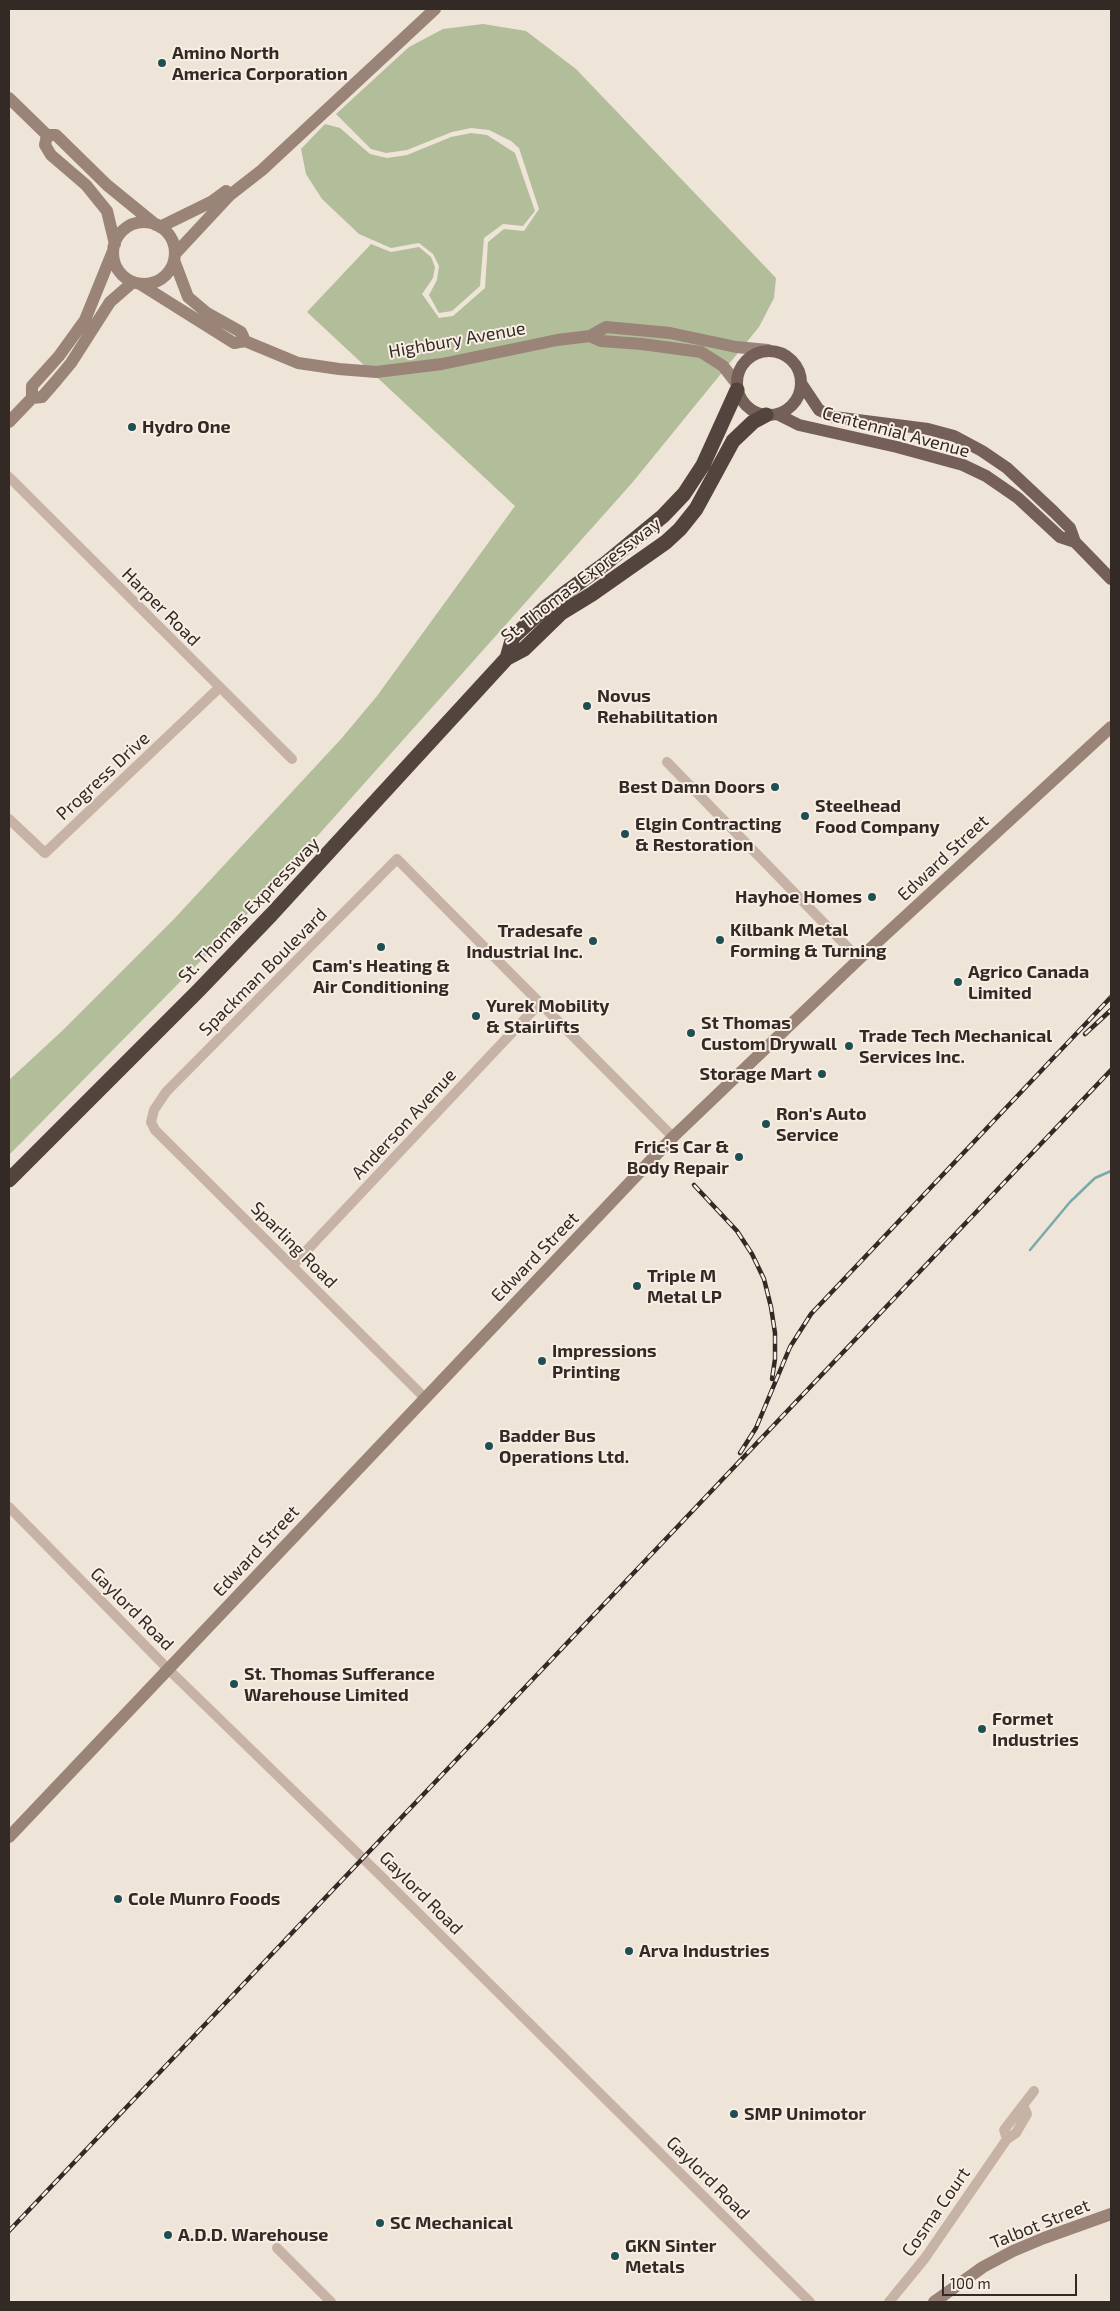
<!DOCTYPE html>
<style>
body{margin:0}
#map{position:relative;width:1120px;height:2311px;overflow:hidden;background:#efe4d8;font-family:"Exo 2",sans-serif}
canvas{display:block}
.frame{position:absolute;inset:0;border:10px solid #332a26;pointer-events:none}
.scale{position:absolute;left:942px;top:2274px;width:135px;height:22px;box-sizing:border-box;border:2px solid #332a26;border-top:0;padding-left:6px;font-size:15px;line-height:18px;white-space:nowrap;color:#332a26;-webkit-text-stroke:4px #f8eee4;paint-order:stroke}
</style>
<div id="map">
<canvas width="1120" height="2311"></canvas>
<div class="frame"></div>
<div class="scale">100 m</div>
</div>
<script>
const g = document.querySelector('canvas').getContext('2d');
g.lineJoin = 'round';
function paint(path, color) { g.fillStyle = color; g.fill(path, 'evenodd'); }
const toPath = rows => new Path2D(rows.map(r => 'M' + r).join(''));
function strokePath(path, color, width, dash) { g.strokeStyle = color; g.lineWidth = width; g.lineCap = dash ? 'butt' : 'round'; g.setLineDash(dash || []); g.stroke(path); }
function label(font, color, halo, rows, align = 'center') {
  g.font = font + ' "Exo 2",sans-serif'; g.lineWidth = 4; g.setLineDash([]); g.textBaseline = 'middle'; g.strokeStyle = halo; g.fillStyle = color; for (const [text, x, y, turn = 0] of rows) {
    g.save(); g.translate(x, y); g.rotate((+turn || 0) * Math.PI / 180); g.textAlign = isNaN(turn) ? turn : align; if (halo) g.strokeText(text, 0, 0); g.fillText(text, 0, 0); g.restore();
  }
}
paint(toPath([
 [483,24,526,31,576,69,776,278,774,298,759,327,632,483,255,906,9,1155,9,1080,62,1031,174,919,341,739,377,696,515,506,307,312,371,244,391,252,419,247,431,257,435,267,433,278,422,294,439,318,453,316,485,288,488,242,504,229,524,231,539,209,519,148,511,141,489,130,471,128,452,132,407,150,386,153,371,149,336,114,409,47,443,29],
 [325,124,340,128,370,154,387,158,407,155,451,137,471,133,487,135,515,153,535,211,523,226,503,224,484,238,480,286,452,311,439,313,429,295,437,280,439,266,433,254,419,243,391,248,359,234,322,199,306,174,301,149]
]), '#b2bd99');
strokePath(toPath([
 [1030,1250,1070,1202,1095,1178,1111,1171]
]), '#79aaab', 2.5);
strokePath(toPath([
 [9,477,292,759],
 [667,762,859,959],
 [9,819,45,853,219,688],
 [292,1266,539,1004],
 [425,1398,155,1130,151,1122,154,1110,166,1092,397,859,673,1137],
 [9,1507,168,1669,382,1877,810,2302],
 [1007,2139,1004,2130,1034,2091],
 [277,2248,331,2302],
 [889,2302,925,2258,1007,2139,1016,2133,1027,2114,1023,2105]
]), '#c7b3a5', 10);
strokePath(toPath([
 [9,98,47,135,56,135,107,185,156,225],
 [47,135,45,145,51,155,86,185,107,211,115,244],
 '113 253a31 31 0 1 1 62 0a31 31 0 1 1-62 0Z',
 [160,227,211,202,226,191],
 [175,254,230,195,262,170,435,9],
 [174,260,188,297,207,313,241,332,245,341],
 [140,284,234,343,245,341,298,363,339,369,376,372,442,364,557,340,590,336,606,327,670,333,736,347,768,350],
 [590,336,601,341,642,344,701,352,723,366,737,384],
 [32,398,32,386,59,356,85,320,113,251],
 [9,422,32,398,42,397,56,381,71,363,110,302,133,282],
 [9,1837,673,1137,859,959,1111,727],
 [934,2302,983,2267,1013,2251,1044,2238,1111,2214]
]), '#9a8377', 12);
strokePath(toPath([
 '737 383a32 32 0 1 1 64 0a32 32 0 1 1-64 0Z',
 [801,383,819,410,834,417,928,429,954,436,982,451,1007,468,1054,512,1070,528,1075,542,1111,579],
 [777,414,799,425,897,447,963,465,986,476,1018,498,1060,537,1075,542]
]), '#746058', 12);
strokePath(toPath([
 [507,658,513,637,546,607,606,563,663,516,684,494,703,465,737,390],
 [9,1180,199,990,271,915,507,658,524,649,561,613,592,594,666,542,680,529,696,509,733,441,753,422,766,415]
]), '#53443d', 15);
const rail = toPath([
 [1085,1034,1111,1010],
 [694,1185,737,1231,752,1254,764,1279,771,1307,775,1333,775,1359,772,1379],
 [740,1453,756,1428,790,1347,811,1314,1111,997],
 [9,2231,1111,1070]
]);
strokePath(rail, '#332a26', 4.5);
strokePath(rail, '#f8eee4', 2.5, [8]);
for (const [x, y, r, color] of [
 [162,63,5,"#1e5052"],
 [132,427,5,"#1e5052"],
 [587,706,5,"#1e5052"],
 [775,787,5,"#1e5052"],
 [805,816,5,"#1e5052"],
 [625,834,5,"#1e5052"],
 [872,897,5,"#1e5052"],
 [720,940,5,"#1e5052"],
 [593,941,5,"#1e5052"],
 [381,947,5,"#1e5052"],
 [958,982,5,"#1e5052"],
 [476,1016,5,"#1e5052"],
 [691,1033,5,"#1e5052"],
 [849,1046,5,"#1e5052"],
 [822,1074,5,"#1e5052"],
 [766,1124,5,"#1e5052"],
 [739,1157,5,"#1e5052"],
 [637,1286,5,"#1e5052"],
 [542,1361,5,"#1e5052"],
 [489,1446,5,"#1e5052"],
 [234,1684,5,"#1e5052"],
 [982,1729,5,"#1e5052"],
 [118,1899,5,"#1e5052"],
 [629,1951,5,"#1e5052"],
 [734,2114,5,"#1e5052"],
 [380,2223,5,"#1e5052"],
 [168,2235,5,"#1e5052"],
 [615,2256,5,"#1e5052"]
]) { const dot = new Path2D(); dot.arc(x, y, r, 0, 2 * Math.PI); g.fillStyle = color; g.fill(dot); strokePath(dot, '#f8eee4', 2); }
label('bold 18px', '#332a26', '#f8eee4', [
 ["Amino North",172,53],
 ["America Corporation",172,74],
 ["Hydro One",142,427],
 ["Novus",597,696],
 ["Rehabilitation",597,717],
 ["Best Damn Doors",765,787,"right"],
 ["Steelhead",815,806],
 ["Food Company",815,827],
 ["Elgin Contracting",635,824],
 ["& Restoration",635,845],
 ["Hayhoe Homes",862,897,"right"],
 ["Kilbank Metal",730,930],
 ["Forming & Turning",730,951],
 ["Tradesafe",583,931,"right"],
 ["Industrial Inc.",583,952,"right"],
 ["Cam's Heating &",381,966,"center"],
 ["Air Conditioning",381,987,"center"],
 ["Agrico Canada",968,972],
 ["Limited",968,993],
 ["Yurek Mobility",486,1006],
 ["& Stairlifts",486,1027],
 ["St Thomas",701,1023],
 ["Custom Drywall",701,1044],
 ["Trade Tech Mechanical",859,1036],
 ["Services Inc.",859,1057],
 ["Storage Mart",812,1074,"right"],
 ["Ron's Auto",776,1114],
 ["Service",776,1135],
 ["Fric's Car &",729,1147,"right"],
 ["Body Repair",729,1168,"right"],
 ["Triple M",647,1276],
 ["Metal LP",647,1297],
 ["Impressions",552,1351],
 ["Printing",552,1372],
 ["Badder Bus",499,1436],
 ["Operations Ltd.",499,1457],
 ["St. Thomas Sufferance",244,1674],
 ["Warehouse Limited",244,1695],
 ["Formet",992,1719],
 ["Industries",992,1740],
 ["Cole Munro Foods",128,1899],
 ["Arva Industries",639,1951],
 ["SMP Unimotor",744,2114],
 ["SC Mechanical",390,2223],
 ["A.D.D. Warehouse",178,2235],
 ["GKN Sinter",625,2246],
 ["Metals",625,2267]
], 'left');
label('18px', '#332a26', '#f8eee4', [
 ["Highbury Avenue",457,340,-10],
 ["Centennial Avenue",896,432,15],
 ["St. Thomas Expressway",581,580,-37],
 ["Harper Road",161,607,45],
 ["Progress Drive",103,776,-43],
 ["Edward Street",943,858,-43],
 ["St. Thomas Expressway",249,910,-46],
 ["Spackman Boulevard",263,972,-45],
 ["Anderson Avenue",404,1124,-47],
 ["Sparling Road",294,1245,45],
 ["Edward Street",535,1257,-46],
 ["Edward Street",256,1551,-47],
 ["Gaylord Road",132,1609,45],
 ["Gaylord Road",421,1893,45],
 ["Gaylord Road",708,2178,45],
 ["Cosma Court",936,2212,-55],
 ["Talbot Street",1040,2224,-22]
]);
</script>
